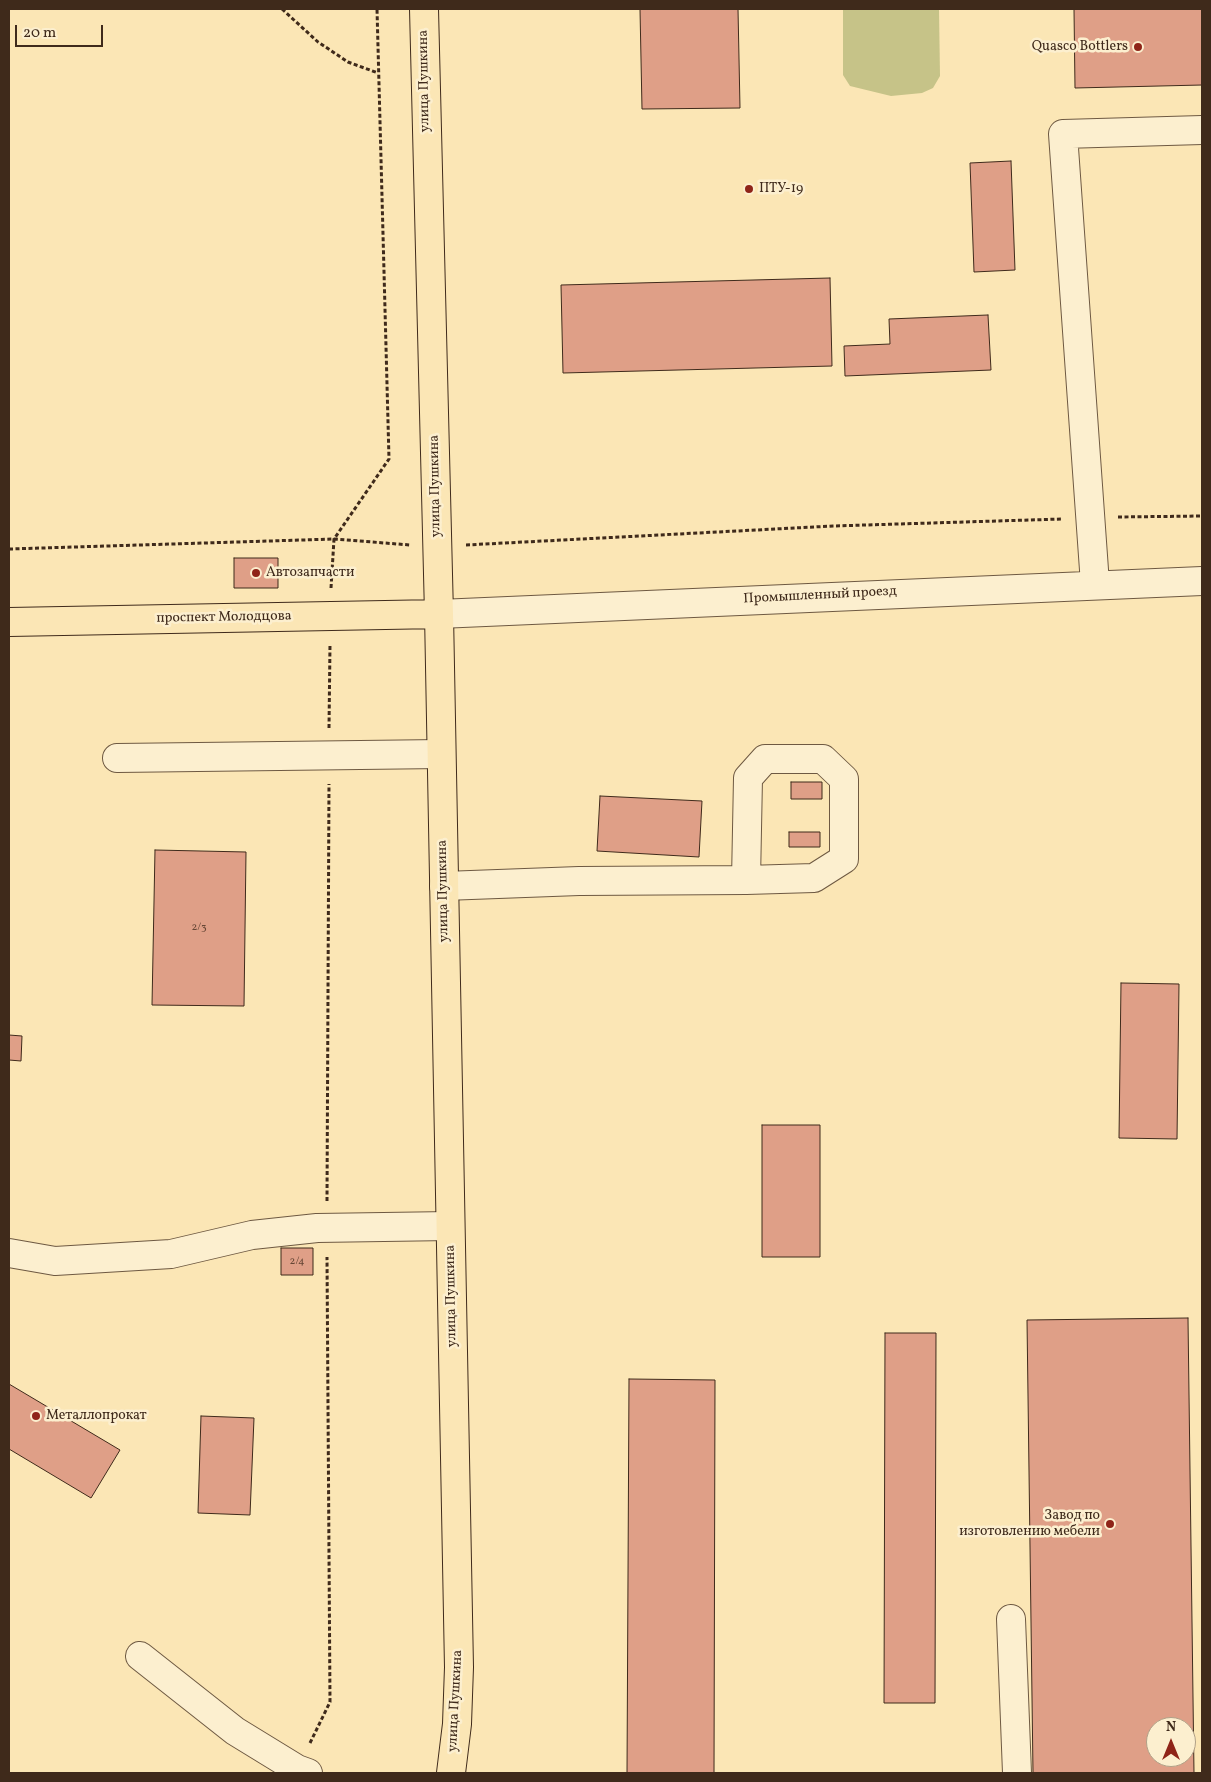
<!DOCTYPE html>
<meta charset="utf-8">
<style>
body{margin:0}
#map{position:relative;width:1211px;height:1782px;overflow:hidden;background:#fbe6b5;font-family:Vollkorn,serif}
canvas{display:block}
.frame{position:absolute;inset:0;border:10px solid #3f2a1b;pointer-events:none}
.north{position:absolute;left:1146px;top:1717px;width:50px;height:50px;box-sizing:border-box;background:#fcefcf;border:1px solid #b0a087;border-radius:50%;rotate:0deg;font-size:14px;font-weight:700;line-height:20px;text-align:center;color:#3f2a1b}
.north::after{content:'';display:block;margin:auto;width:18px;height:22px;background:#8f2418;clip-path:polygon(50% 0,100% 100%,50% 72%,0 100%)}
.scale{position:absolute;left:15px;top:25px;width:88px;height:22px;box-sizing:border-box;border:2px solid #3f2a1b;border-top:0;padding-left:6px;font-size:15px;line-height:18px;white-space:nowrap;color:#3f2a1b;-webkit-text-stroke:4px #fcefcf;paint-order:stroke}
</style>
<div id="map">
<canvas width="1211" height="1782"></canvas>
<div class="frame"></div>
<div class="north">N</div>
<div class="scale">20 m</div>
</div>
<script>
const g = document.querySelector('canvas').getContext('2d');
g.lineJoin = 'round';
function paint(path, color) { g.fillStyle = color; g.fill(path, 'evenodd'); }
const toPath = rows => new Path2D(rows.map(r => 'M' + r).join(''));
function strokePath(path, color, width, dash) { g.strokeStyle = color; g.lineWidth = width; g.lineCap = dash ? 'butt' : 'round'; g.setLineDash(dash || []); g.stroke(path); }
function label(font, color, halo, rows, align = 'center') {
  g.font = font + ' Vollkorn,serif'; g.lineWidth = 5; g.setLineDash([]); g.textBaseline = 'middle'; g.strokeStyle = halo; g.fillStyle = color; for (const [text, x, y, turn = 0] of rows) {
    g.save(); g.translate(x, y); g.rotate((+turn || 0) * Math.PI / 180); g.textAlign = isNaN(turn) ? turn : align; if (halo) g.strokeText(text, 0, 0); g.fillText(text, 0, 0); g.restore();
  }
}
paint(toPath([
 [843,9,939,9,940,76,933,88,922,93,891,96,850,86,843,75]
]), '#c6c388');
const building = toPath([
 [640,9,738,9,740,108,642,109,640,9],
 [1074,9,1202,9,1202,85,1075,88,1074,9],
 [1011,161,1015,270,974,272,970,163,1011,161],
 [830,278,832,366,563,373,561,285,830,278],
 [988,315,991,370,845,376,844,346,890,344,889,319,988,315],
 [234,558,278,558,278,588,234,588,234,558],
 [791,782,822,782,822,799,791,799,791,782],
 [600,796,702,801,699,857,597,851,600,796],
 [789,832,820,832,820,847,789,847,789,832],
 [155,850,246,852,244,1006,152,1005,155,850],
 [1121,983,1179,984,1177,1139,1119,1138,1121,983],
 [9,1035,22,1036,21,1061,9,1060,9,1035],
 [762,1125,820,1125,820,1257,762,1257,762,1125],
 [281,1248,313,1248,313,1275,281,1275,281,1248],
 [1188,1318,1194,1773,1033,1773,1027,1320,1188,1318],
 [1156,1727,1186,1727,1186,1757,1156,1757,1156,1727],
 [885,1333,936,1333,935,1703,884,1703,885,1333],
 [629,1379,715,1380,714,1773,627,1773,629,1379],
 [9,1384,120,1450,91,1498,9,1449,9,1384],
 [201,1416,254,1418,250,1515,198,1513,201,1416]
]);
paint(building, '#df9f87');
strokePath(building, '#3f2a1b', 1);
const minor = toPath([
 [1095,584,1063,134,1202,130],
 [439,614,1202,581],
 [117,758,441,754],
 [444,886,579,881,746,880,814,878,844,859,844,779,823,759,765,759,748,778,746,880],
 [9,1253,55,1261,171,1254,252,1235,317,1228,450,1226],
 [1011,1619,1017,1773],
 [140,1656,235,1731,297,1769,308,1773]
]);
const major = toPath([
 [424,9,439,614,459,1667,457,1724,451,1773],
 [9,622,439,614]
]);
strokePath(minor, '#6e5942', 30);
strokePath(major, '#3f2a1b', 30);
strokePath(toPath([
 [282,9,318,42,348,62,378,73],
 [1118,517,1202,516],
 [466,545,833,526,1062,519],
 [9,549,334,539,410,545],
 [331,588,334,539,389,459,377,9],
 [329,728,330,644],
 [327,1201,329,784],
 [310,1743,330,1702,327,1257]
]), '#3f2a1b', 3, [4, 2.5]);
strokePath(minor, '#fcefcf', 28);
strokePath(major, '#fbe6b5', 28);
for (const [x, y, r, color] of [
 [1138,47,5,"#8f2418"],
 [749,189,5,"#8f2418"],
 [256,573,5,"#8f2418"],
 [36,1416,5,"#8f2418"],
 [1110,1524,5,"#8f2418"]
]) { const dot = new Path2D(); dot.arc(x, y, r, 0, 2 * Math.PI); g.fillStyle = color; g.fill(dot); strokePath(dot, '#fcefcf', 2); }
label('11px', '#674736', null, [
 ["2/3",199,928],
 ["2/4",297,1262]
]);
label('14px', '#3f2a1b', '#fcefcf', [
 ["Quasco Bottlers",1128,47,"right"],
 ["ПТУ-19",759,189],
 ["Автозапчасти",266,573],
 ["Металлопрокат",46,1416],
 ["Завод по",1100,1516,"right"],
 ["изготовлению мебели",1100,1532,"right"]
], 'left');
label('14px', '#3f2a1b', '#fcefcf', [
 ["улица Пушкина",425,81,-91],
 ["улица Пушкина",436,486,-91],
 ["Промышленный проезд",820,596,-3],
 ["проспект Молодцова",224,618,-1],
 ["улица Пушкина",444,891,-91],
 ["улица Пушкина",452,1296,-91],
 ["улица Пушкина",456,1701,-87]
]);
</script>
